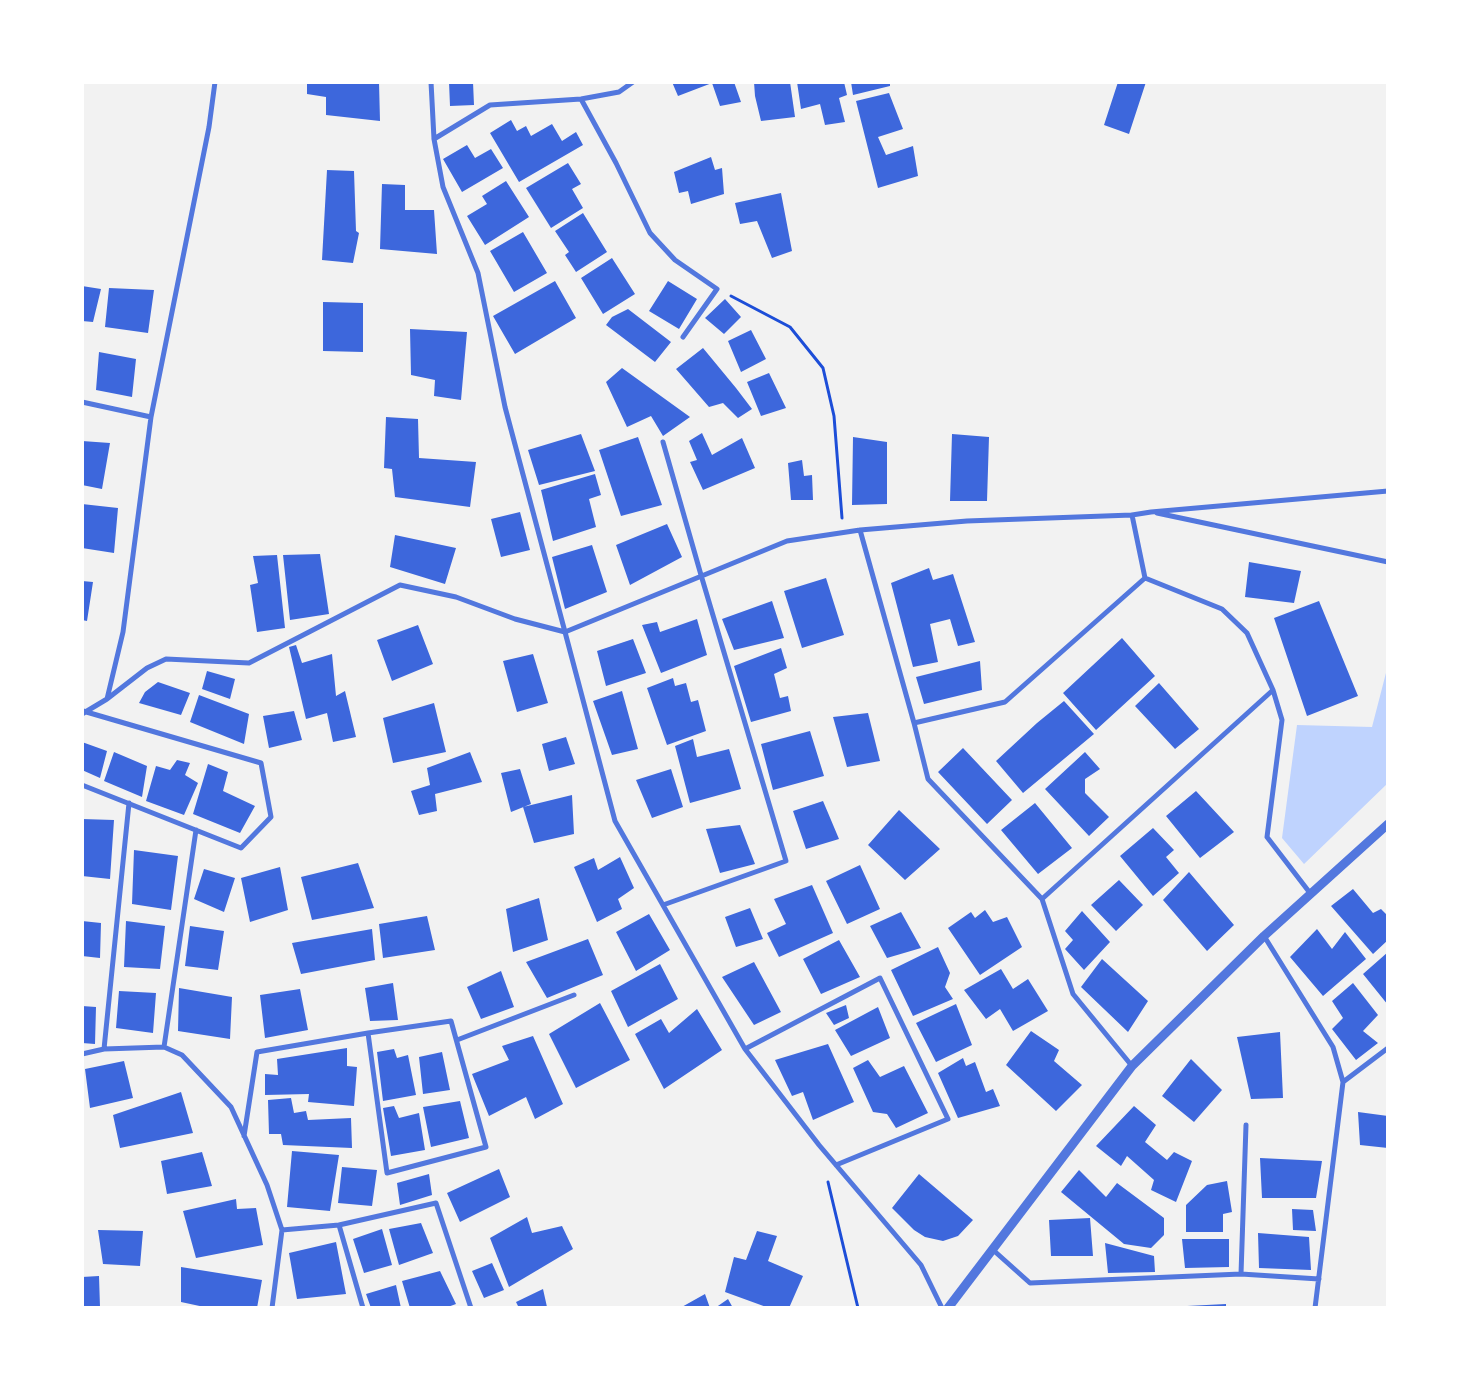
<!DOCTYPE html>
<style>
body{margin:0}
#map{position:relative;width:1470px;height:1390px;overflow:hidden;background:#f2f2f2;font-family:"Source Sans 3",sans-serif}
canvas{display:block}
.frame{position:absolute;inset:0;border:84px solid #fff;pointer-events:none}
</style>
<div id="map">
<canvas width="1470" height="1390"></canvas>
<div class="frame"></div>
</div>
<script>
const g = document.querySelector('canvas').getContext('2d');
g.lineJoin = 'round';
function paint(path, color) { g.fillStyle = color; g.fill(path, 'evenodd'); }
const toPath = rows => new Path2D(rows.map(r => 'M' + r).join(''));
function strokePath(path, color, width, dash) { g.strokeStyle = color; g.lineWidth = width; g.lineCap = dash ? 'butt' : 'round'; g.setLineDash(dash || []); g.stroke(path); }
paint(toPath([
 [1387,669,1387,784,1304,864,1282,838,1297,725,1372,727]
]), '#bfd3fe');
paint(toPath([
 [307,82,379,82,380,121,326,115,326,97,307,94],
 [449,82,473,82,474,105,450,106],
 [672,82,734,82,741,102,720,106,712,83,678,96],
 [754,82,790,82,795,117,761,121,755,96],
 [797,82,844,82,847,95,839,98,845,122,825,125,820,104,801,109],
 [851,82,890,82,890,86,853,95],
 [1118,82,1146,82,1129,134,1104,125],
 [889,93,903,129,878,137,886,155,913,146,918,176,878,188,856,101],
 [511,120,517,131,526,126,531,136,552,124,562,141,576,132,583,145,519,182,490,133],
 [467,145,475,158,491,149,503,168,462,192,443,159],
 [711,157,715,170,722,168,724,194,691,204,688,191,679,193,674,172],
 [568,163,581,184,572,189,583,208,551,228,526,188],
 [327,170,354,171,356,231,359,233,353,263,322,260],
 [506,181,529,217,485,245,467,216,487,204,482,196],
 [382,184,405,185,405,210,434,210,437,254,380,249],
 [781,193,792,251,772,258,757,221,740,224,735,203],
 [583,213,607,252,576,272,565,255,569,252,555,231],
 [523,232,547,273,514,292,490,251],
 [612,258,635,294,603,314,581,278],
 [555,281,576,318,515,354,493,316],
 [668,281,697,299,679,329,649,311],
 [82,286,101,289,93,322,82,321],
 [109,288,154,290,148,333,105,327],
 [725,299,741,317,724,334,705,318],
 [323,302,363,303,363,352,323,351],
 [628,309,671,342,655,362,606,325,612,317],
 [410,329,467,332,461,400,434,396,435,380,411,375],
 [751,330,766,359,741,372,728,341],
 [703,348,736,388,752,409,738,418,723,403,709,407,676,369],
 [99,352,136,359,132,397,96,390],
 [622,368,690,417,663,436,651,416,627,427,606,382],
 [769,373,786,408,761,416,747,382],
 [386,417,418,419,419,458,476,462,470,507,395,497,392,469,384,468],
 [702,433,712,455,742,438,755,468,703,490,690,462,697,460,689,441],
 [581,434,595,471,539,485,528,450],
 [952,434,989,437,987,501,950,501],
 [638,437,662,505,621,516,599,450],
 [853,437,887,442,887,504,852,505],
 [82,441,110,443,102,489,82,485],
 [802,460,804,476,812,475,813,500,791,500,788,463],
 [595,474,601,495,589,499,596,527,553,541,541,490],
 [82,504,118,508,114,553,82,548],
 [520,512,530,550,501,557,491,519],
 [667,524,682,557,630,585,616,545],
 [395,535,456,548,445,584,390,567],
 [592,545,607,592,565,609,552,557],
 [320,554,329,614,290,620,283,555],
 [277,555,285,628,257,632,250,585,258,583,253,556],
 [1249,562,1301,571,1294,603,1245,597],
 [929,568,933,580,953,574,975,642,958,646,950,619,930,624,938,662,913,667,891,583],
 [826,578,844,635,802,648,784,591],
 [82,581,93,582,87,621,82,620],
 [772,601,784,638,734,650,722,619],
 [1319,601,1358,696,1307,716,1274,618],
 [697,619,707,655,661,673,642,625,657,622,660,632],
 [418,625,433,664,392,681,377,640],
 [1122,638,1155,676,1096,730,1063,693],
 [633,639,646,673,606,686,597,651],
 [296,645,302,663,332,654,336,696,345,691,356,737,333,742,327,713,306,719,289,647],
 [781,648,787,668,774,674,780,698,788,696,791,711,751,722,734,666],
 [533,654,548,703,517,712,503,661],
 [980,661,982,690,924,704,916,677],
 [207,671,235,679,230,699,202,689],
 [673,678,675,686,686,683,691,702,698,700,706,731,667,745,647,688],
 [158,682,190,693,181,715,139,703,145,692],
 [1159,683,1199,729,1175,749,1135,706],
 [622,691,638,749,612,755,593,701],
 [199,695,249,714,244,744,190,722],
 [1064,701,1094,734,1023,793,996,761,1037,723],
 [434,703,446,752,393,763,383,718],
 [294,711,302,740,269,748,263,716],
 [868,713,880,761,847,767,833,717],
 [810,731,824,776,773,790,761,744],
 [566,737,575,764,549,771,542,744],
 [693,739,697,757,729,749,741,789,690,803,675,746],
 [82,742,107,751,100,778,82,770],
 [963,748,1012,800,987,824,938,772],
 [114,752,147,766,142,797,104,781],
 [470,752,482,782,435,794,437,811,419,815,411,791,430,785,427,768],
 [1085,752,1100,769,1085,779,1085,793,1109,817,1089,836,1045,789],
 [177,760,190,763,185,775,198,783,184,815,146,801,156,766,170,770],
 [208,764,228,772,223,791,255,806,240,833,193,814],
 [520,769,531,804,511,812,501,773],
 [671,769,683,807,652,818,636,780],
 [1196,791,1234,832,1200,858,1166,816],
 [572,795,574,834,534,843,523,807],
 [823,801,839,839,806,849,793,811],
 [1035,803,1072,848,1038,874,1001,830],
 [899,810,940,849,905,880,868,845],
 [82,819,114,820,110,879,82,876],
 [740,825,755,864,720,873,706,829],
 [1153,828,1174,850,1166,857,1179,873,1153,896,1120,856],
 [134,850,178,856,171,910,132,904],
 [620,857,634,888,618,899,622,909,597,922,574,867,594,858,598,870],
 [358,863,374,908,312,920,301,877],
 [860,865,880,909,847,924,826,881],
 [280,867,288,910,250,922,241,878],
 [204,869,235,878,224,912,194,899],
 [1189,872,1234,925,1207,951,1163,900],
 [1119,880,1143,905,1116,931,1091,905],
 [812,885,833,933,779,957,767,933,786,924,774,899],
 [1353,889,1373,913,1381,909,1388,916,1388,940,1373,954,1331,906],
 [539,898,548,940,513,952,506,909],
 [750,908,763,939,736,947,725,917],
 [985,910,993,922,1007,917,1022,947,980,975,948,928,971,912,975,918],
 [1082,911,1110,942,1084,970,1065,949,1073,940,1065,931],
 [901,912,921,948,887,958,870,926],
 [649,914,670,950,636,971,616,932],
 [427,916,435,950,383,958,379,924],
 [82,921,101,923,100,958,82,956],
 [126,921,165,926,160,969,124,967],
 [190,926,224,931,218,970,185,966],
 [372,929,375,960,301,974,292,943],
 [1317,929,1332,949,1345,932,1366,959,1323,996,1290,957],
 [588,939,603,975,547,998,526,962],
 [839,940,860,977,821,994,803,959],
 [938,947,950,973,945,987,953,999,913,1016,891,970],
 [1388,952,1388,1005,1363,974],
 [1102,959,1148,1001,1128,1032,1081,987],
 [754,962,781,1012,754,1025,722,977],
 [660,964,678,999,628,1027,611,991],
 [1001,969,1013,989,1028,979,1048,1011,1013,1031,1000,1009,986,1019,964,990],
 [501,971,514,1007,481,1019,467,987],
 [393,983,398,1020,370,1021,365,988],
 [1353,983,1378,1015,1363,1031,1378,1043,1356,1060,1332,1029,1343,1018,1332,1001],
 [179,988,232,997,230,1039,178,1031],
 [300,989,308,1030,265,1038,260,995],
 [119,991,156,993,153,1033,116,1028],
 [600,1003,630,1060,576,1088,549,1034],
 [956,1004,972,1045,936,1062,916,1023],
 [846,1005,849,1018,834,1025,826,1013],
 [82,1006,96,1007,95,1044,82,1043],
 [878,1007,890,1038,851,1056,835,1030],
 [697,1009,722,1050,664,1089,635,1034,661,1019,669,1033],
 [1031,1031,1059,1050,1054,1061,1082,1085,1056,1111,1006,1065],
 [1280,1032,1283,1098,1251,1099,1237,1037],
 [533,1036,563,1104,535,1119,526,1097,489,1116,472,1074,509,1060,502,1046],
 [828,1044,854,1102,813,1120,803,1092,792,1096,775,1060],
 [347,1048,347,1066,357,1067,354,1106,308,1102,309,1094,265,1095,265,1074,278,1075,277,1059],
 [394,1049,397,1058,408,1055,416,1095,383,1101,377,1052],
 [442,1052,450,1090,423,1094,419,1057],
 [963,1058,966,1066,975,1062,986,1092,993,1089,1000,1106,958,1118,938,1073],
 [1191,1059,1222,1090,1194,1122,1162,1096],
 [868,1060,880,1077,904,1066,928,1113,896,1128,887,1114,873,1112,853,1068],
 [124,1061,133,1098,90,1108,85,1069],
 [181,1092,193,1133,120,1148,113,1115],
 [291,1098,294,1113,306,1111,308,1120,351,1118,352,1148,283,1145,281,1134,269,1134,268,1100],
 [460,1101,469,1138,431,1147,423,1107],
 [394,1106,399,1118,419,1113,425,1150,391,1156,383,1108],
 [1134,1106,1156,1125,1145,1142,1167,1160,1174,1152,1192,1161,1176,1202,1151,1190,1154,1180,1127,1156,1121,1166,1096,1146],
 [1358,1112,1388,1116,1388,1148,1360,1145],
 [292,1151,339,1155,330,1211,287,1207],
 [202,1152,212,1186,167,1194,161,1161],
 [1260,1158,1322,1161,1316,1198,1262,1198],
 [342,1167,377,1170,372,1206,338,1203],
 [499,1169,510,1197,460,1222,447,1193],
 [1079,1170,1106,1197,1117,1183,1164,1218,1164,1235,1151,1248,1124,1244,1061,1192],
 [429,1174,432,1195,400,1205,397,1183],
 [919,1174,973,1220,958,1236,943,1241,925,1237,914,1230,892,1208],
 [1227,1181,1232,1212,1223,1214,1223,1232,1186,1232,1186,1205,1207,1185],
 [236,1199,237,1209,256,1208,263,1245,196,1258,183,1211],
 [1292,1209,1313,1210,1316,1231,1293,1230],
 [527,1217,532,1233,562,1226,573,1249,509,1287,490,1238],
 [1090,1218,1093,1256,1051,1256,1049,1220],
 [421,1223,433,1253,399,1265,389,1229],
 [382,1229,392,1265,364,1273,353,1239],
 [98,1230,143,1231,140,1266,103,1264],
 [757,1231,777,1236,768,1261,803,1276,789,1308,769,1308,725,1292,734,1257,746,1260],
 [1258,1233,1309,1237,1311,1270,1259,1268],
 [1182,1239,1229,1239,1229,1267,1185,1268],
 [336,1242,346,1294,297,1299,289,1253],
 [1105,1243,1154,1256,1155,1272,1108,1273],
 [492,1263,504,1290,484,1298,472,1271],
 [181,1267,262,1280,257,1308,209,1308,181,1302],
 [440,1271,456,1304,445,1308,410,1308,402,1281],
 [99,1276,100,1307,82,1307,82,1277],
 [396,1285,401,1308,371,1308,366,1294],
 [543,1289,547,1307,519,1308,516,1302],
 [705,1294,710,1308,680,1308],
 [728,1299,733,1308,715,1308],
 [1226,1304,1226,1308,1187,1308,1187,1306]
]), '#3d67dc');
strokePath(toPath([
 [731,296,790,327,823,368,834,416,842,518],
 [828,1182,858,1308]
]), '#1d4ed8', 3);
strokePath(toPath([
 [431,82,434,139,443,187,478,273,505,407,565,632,787,541,860,530,967,521,1132,515,1151,512,1388,491],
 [581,99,616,163,650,233,675,260,717,289,683,337],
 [434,139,490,105,581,99,619,92,633,82],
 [82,402,151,417],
 [1157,513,1388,562],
 [1132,515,1145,578,1222,609,1247,633,1273,690,1282,720,1267,837,1310,893],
 [860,530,914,723,928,779,1042,899,1073,994,1132,1066],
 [107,699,123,632,151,417,209,127,215,82],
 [82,714,107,699,147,668,166,659,249,663,400,585,456,597,515,619,565,632,615,821,745,1049,819,1145,921,1265,942,1308],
 [914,723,1005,702,1145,578],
 [82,785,241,848,271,817,261,763,83,711],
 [1042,899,1273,690],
 [663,905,786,861,701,575,663,442],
 [1264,936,1333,1047,1343,1082,1315,1308],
 [457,1040,574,995],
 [164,1047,196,830],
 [104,1049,129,803],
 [745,1049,880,978,948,1119,836,1165],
 [82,1054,104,1049,164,1047,182,1055,231,1107,267,1185,282,1230,339,1225,363,1308],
 [1343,1082,1388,1048],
 [244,1136,257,1052,368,1033,387,1173,486,1147,451,1021,368,1033],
 [339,1225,436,1203,471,1308],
 [992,1249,1030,1283,1241,1274,1319,1279],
 [1241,1274,1246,1125],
 [272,1308,282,1230]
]), '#5277de', 5);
strokePath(toPath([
 [948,1308,1132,1066,1264,936,1388,824]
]), '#5277de', 9);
</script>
